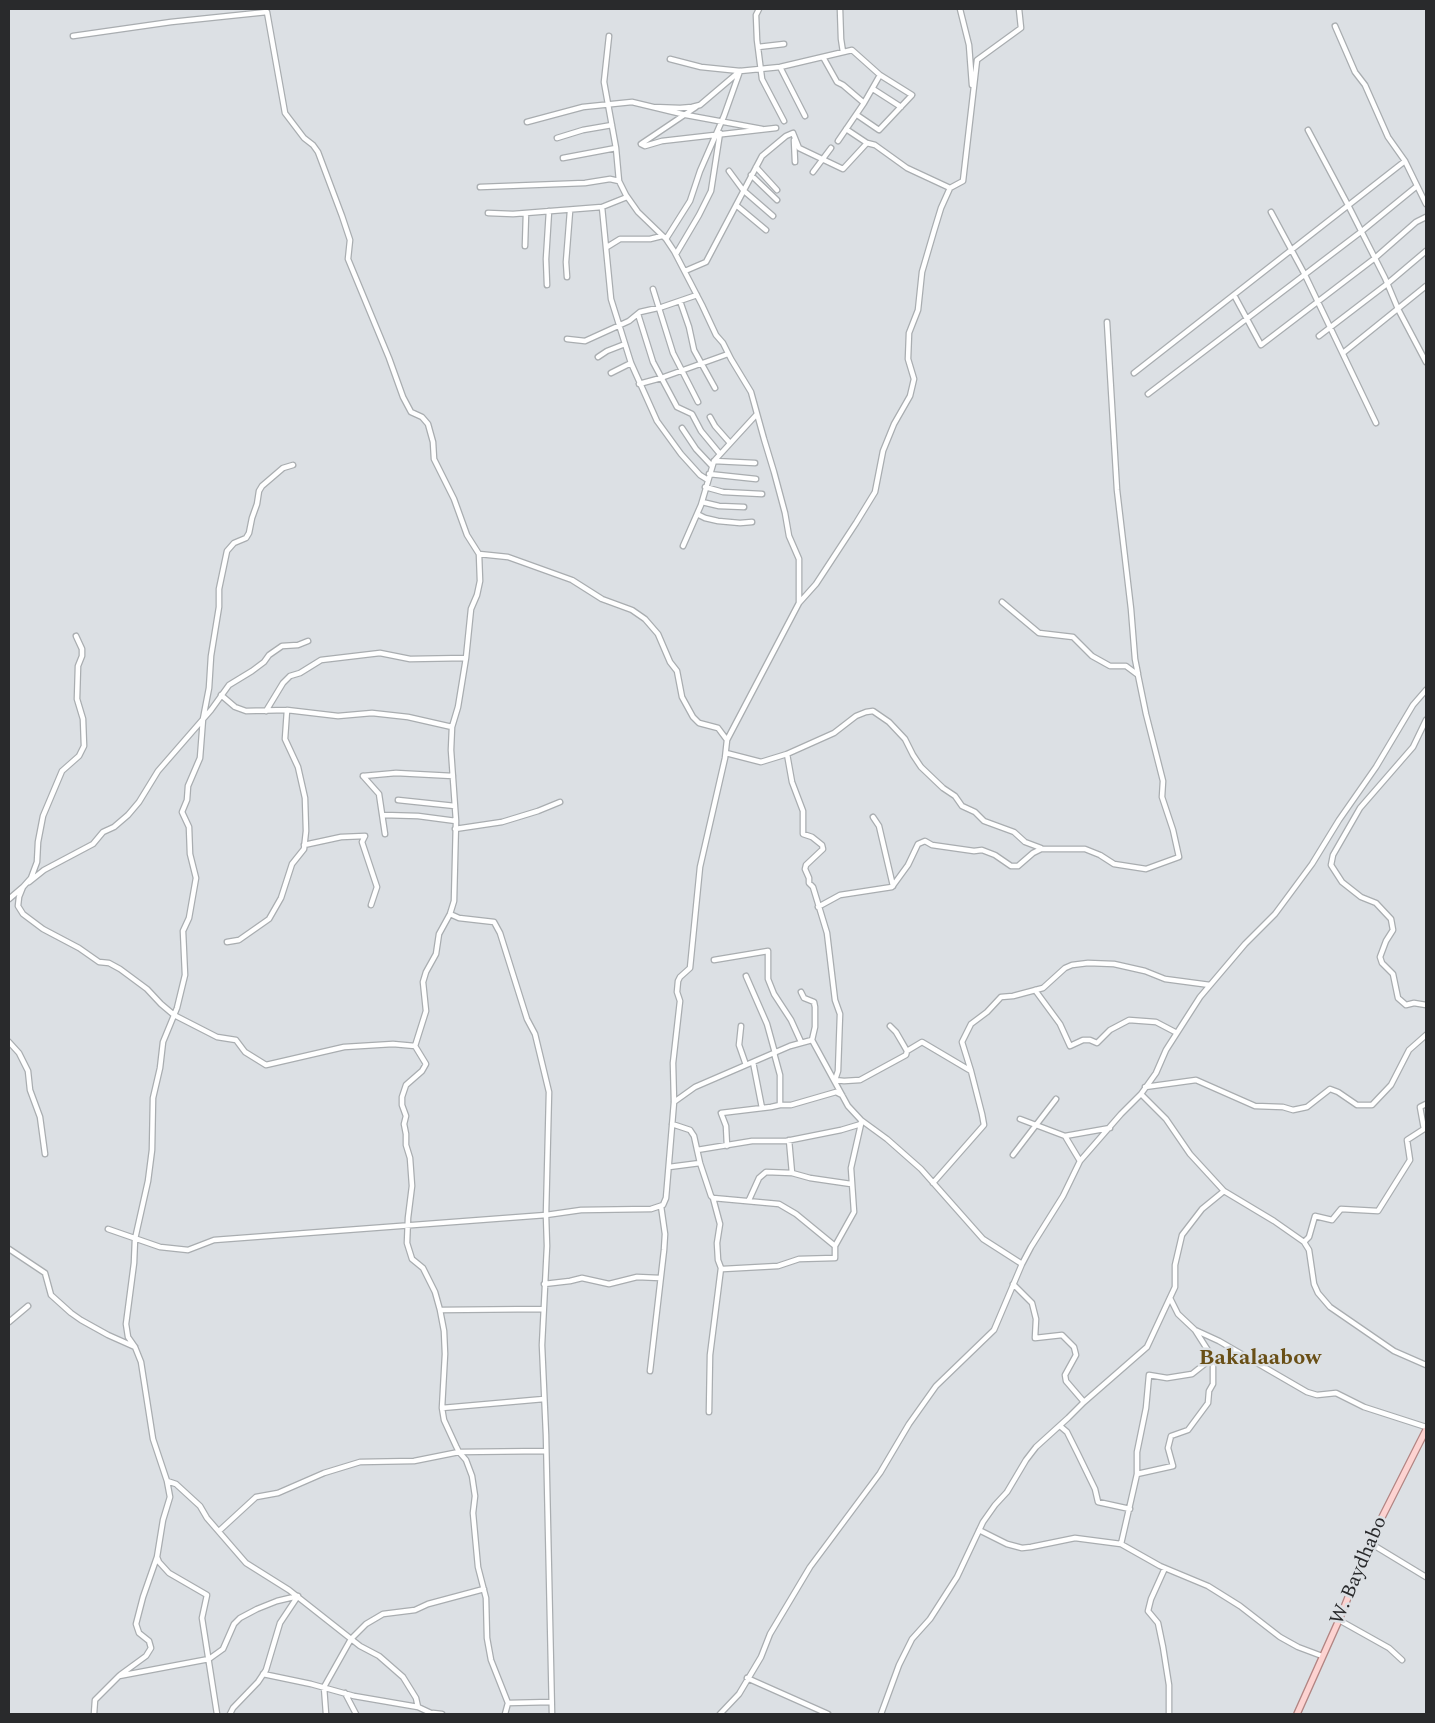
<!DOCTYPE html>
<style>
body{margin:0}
#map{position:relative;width:1435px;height:1723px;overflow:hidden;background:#dce0e4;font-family:Spectral,serif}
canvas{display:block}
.frame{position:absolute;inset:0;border:10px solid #292a2c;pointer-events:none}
</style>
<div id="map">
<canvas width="1435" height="1723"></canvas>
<div class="frame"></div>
</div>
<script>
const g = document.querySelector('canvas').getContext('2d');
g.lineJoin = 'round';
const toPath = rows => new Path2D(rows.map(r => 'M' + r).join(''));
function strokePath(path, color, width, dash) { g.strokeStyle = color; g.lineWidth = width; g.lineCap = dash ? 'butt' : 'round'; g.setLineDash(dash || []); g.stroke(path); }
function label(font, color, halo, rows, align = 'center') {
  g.font = font + ' Spectral,serif'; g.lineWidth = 5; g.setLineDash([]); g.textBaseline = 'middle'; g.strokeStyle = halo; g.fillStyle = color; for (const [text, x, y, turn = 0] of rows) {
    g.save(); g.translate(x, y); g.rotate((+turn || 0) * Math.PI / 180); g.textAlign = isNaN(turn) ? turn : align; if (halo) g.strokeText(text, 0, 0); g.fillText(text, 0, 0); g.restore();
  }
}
const minor = toPath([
 [759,9,756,15,757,40,762,79,784,121],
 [840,9,841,39,843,52],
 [960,9,969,45,972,85],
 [1335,26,1355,72,1365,85,1388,137,1405,161,1426,204],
 [73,36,171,22,267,12,285,113,304,138,313,145,318,152,342,216,350,240,348,259,389,358,403,397,411,412,422,417,428,424,433,442,434,459,454,499,467,535,479,554,508,557,572,580,602,599,632,610,645,619,658,634,670,662,677,671,682,697,693,717,699,723,718,728,727,740,725,758,700,867,690,968,680,977,678,981,677,992,680,1001,673,1063,674,1102,666,1198,663,1205,651,1209,581,1210,546,1215,547,1246,542,1345,546,1435,552,1714],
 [609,36,604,82,616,148,619,181,626,195,638,212,666,239,674,251,702,305,716,335,723,343,731,359,751,392,764,439,774,472,785,513,789,536,799,559,799,603,727,740],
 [758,47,784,44],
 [823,57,837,82,843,85,864,103],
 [670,59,701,67,740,71,780,67,852,50,880,75,912,95,879,130,857,115],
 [780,67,805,116],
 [873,89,901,107],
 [653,107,680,108,692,107,700,105,740,71,724,116,700,171,690,201,666,239],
 [696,107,641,144,645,146,662,141,776,128],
 [527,122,583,107,632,102,686,115,762,129],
 [846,129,867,143,875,145,907,168,950,188],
 [1308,130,1348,205,1385,278,1398,309,1426,362],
 [557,138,583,130,612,125],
 [794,140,795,162],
 [838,141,864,103,880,75],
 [563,158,616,148],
 [756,167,777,190],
 [729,171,743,190,773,216],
 [813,172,831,148],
 [751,175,777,200],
 [480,187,585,183,610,179,619,181],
 [736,205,766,230],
 [602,207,611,299,631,363,657,421,681,454,700,475,708,480],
 [1271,212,1305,275,1376,423],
 [488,213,513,214,602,207,627,197],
 [525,246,526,213],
 [607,247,620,239,650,239,662,236],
 [676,254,699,215,711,191,720,133],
 [685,271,706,262,762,156,786,136,793,133,799,148,843,169,867,143],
 [567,277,566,262,570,211],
 [547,285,546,259,549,211],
 [653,289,673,353,698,402],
 [1234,295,1261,345,1375,258,1416,222,1426,217],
 [680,301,689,327,694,350,715,388],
 [638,314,653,362,677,407,692,414,701,431,720,454],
 [1107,322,1117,490,1131,609,1135,659,1138,674],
 [1319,336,1387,284,1426,251],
 [567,339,585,341,629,321,640,312,662,307,697,295],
 [1343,353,1426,286],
 [598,357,607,351,625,344],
 [611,373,631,363],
 [1134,373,1405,161],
 [639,384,661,378,728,354],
 [1148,394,1362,231,1417,186],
 [710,417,715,426,730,443],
 [682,428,696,449,712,466],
 [714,461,755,463],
 [293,465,283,468,262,486,259,491,257,504,252,518,249,533,246,538,234,543,227,551,219,589,219,607,211,656,209,688,203,719,200,758,188,786,187,800,182,812,189,827,190,854,196,878,189,918,183,931,185,975,177,1008,163,1042,160,1068,153,1098,152,1150,148,1181,135,1239,134,1263,126,1324,128,1337,135,1347,141,1362,153,1439,167,1481,176,1484,200,1506,207,1518,246,1563,289,1590,360,1646,379,1656,403,1677,416,1698,418,1707,433,1714],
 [709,474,756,479],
 [705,487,723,492,762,494],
 [702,502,719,506,744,507],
 [697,514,705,518,718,521,740,523,752,522],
 [683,546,701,505,714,461,757,414],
 [479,554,480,581,477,595,471,609,466,658,458,707,452,727,451,750,456,821,454,901,450,914,439,934,436,954,426,972,423,982,426,1011,415,1046,426,1064,422,1071,406,1085,402,1097,402,1105,406,1116,404,1124,406,1134,406,1145,410,1158,412,1186,408,1218,407,1243,412,1259,423,1268,435,1292,440,1310,444,1331,445,1354,442,1408,444,1420,456,1446,459,1452,546,1451],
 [799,603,816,584,856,523,875,492,883,451,894,424,910,396,914,379,908,359,909,333,918,310,922,272,934,231,941,208,950,188,963,181,977,60,1021,28,1019,9],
 [76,636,82,649,82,656,78,666,77,699,83,719,84,746,79,756,62,771,43,816,38,842,37,862,31,878,23,887,19,897,18,906,23,914,43,929,79,948,99,962,109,963,120,969,147,989,161,1004,174,1015,217,1037,236,1040,245,1052,266,1065,344,1047,393,1044,415,1046],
 [221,695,235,707,246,711,287,710,338,716,372,713,408,717,452,727],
 [266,711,283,683,290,676,300,673,321,660,380,653,410,659,466,658],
 [1426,720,1413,747,1360,808,1333,855,1331,865,1342,882,1361,897,1376,903,1391,919,1393,930,1386,941,1380,957,1382,963,1393,974,1398,998,1406,1005,1414,1003,1426,1005],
 [726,753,761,762,787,754,792,782,803,811,803,834,812,837,822,845,823,849,806,865,805,869,809,878,809,883,813,887,827,933,835,1000,840,1014,838,1071,835,1080,844,1081,860,1080,906,1055,907,1051,903,1044,896,1032,890,1026],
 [787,754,834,733,856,716,866,712,873,711,889,722,905,739,913,755,921,767,943,788,955,796,962,806,975,812,984,821,1014,832,1025,842,1041,848],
 [363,776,396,773,453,776],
 [363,776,379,794,385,834],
 [398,800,455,806],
 [383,815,418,816,456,821],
 [873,817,879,826,893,886],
 [455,829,502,822,538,811,560,802],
 [304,845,341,837,365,836,362,842,377,887,371,905],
 [29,882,44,870,93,844,103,832,114,827,128,815,139,802,158,771,211,710,229,685,252,671,264,662,269,655,282,646,298,645,308,641],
 [9,899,23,887],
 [818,907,840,895,892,887,908,865,918,844,925,841,932,845,974,851,982,850,995,855,1011,866,1018,866,1033,853,1041,849,1085,849,1100,855,1114,864,1146,869,1179,857,1173,830,1162,797,1163,781,1146,714,1138,675,1126,666,1110,666,1092,656,1073,637,1039,633,1002,602],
 [227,942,239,940,269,919,281,898,292,864,304,849,306,831,305,798,298,767,285,739,287,710],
 [714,960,768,951,768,979,774,994,791,1020,801,1042],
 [746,976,767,1024,775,1053],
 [1035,990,1060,1024,1070,1046,1083,1040,1090,1040,1097,1043,1110,1030,1129,1020,1156,1022,1177,1033],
 [801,992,804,998,814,1002,815,1007,815,1027,812,1040],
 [741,1026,739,1045,746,1065],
 [9,1042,19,1053,28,1071,30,1090,40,1117,45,1154],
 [907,1051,922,1042,971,1071,982,1114,984,1125,933,1183],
 [774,1053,780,1075,780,1105],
 [753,1062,762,1108],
 [971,1071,962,1042,971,1024,987,1012,1001,997,1013,996,1043,988,1065,968,1072,965,1088,963,1114,964,1145,971,1165,979,1210,985],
 [1145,1087,1196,1080,1255,1106,1283,1107,1293,1110,1307,1107,1330,1089,1338,1092,1357,1105,1372,1105,1391,1085,1409,1050,1426,1035],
 [674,1102,695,1087,790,1046,812,1040,848,1106,861,1120,887,1139,921,1169,983,1239,1022,1264],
 [1020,1119,1065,1136,1080,1161],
 [672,1124,690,1130,694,1136,700,1163,711,1196,713,1198,720,1224,717,1243,718,1260,721,1268,723,1269,778,1266,799,1259,835,1258,835,1246,854,1212,851,1168,861,1124],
 [1065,1136,1110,1128],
 [727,1146,726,1126,721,1113,771,1107,780,1105,791,1105,836,1092,842,1095],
 [697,1150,752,1141,786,1141,841,1130,861,1124,861,1122],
 [1013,1155,1056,1099],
 [669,1167,700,1163],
 [792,1173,810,1178,851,1184],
 [1224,1191,1274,1221,1304,1242,1309,1250,1314,1284,1318,1293,1330,1307,1394,1351,1426,1365],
 [713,1198,779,1204,796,1214,835,1246],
 [749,1200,759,1178,766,1172,792,1173,789,1140],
 [108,1229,160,1247,188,1250,214,1240,546,1215,549,1092,535,1034,527,1019,500,933,494,922,459,918,450,914],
 [1304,1242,1309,1237,1315,1216,1332,1220,1341,1209,1378,1211,1410,1160,1407,1140,1424,1129,1420,1107,1426,1104],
 [9,1249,45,1273,51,1295,71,1313,81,1320,108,1335,135,1347],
 [544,1284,570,1281,582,1278,609,1284,637,1277,660,1278],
 [1013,1284,1032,1303,1036,1319,1035,1338,1062,1335,1074,1347,1076,1355,1065,1375,1066,1381,1084,1402],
 [1170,1298,1178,1314,1195,1330,1219,1341,1307,1392,1317,1395,1336,1393,1364,1407,1426,1427],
 [440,1310,543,1309],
 [9,1322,28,1306],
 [650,1371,664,1250,665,1234,661,1206],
 [442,1408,544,1399],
 [709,1412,710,1355,721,1268],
 [1060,1426,1067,1432,1078,1454,1095,1489,1098,1502,1130,1509],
 [1137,1474,1173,1466,1168,1448,1171,1436,1188,1430,1208,1403,1209,1391,1213,1384,1213,1364,1209,1352,1195,1330],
 [167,1481,170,1497,163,1520,157,1557,159,1562,169,1573,207,1595,202,1618,217,1714],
 [979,1530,1007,1544,1022,1548,1031,1547,1075,1538,1121,1544,1160,1566,1208,1586,1240,1606,1280,1637,1298,1647,1322,1656],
 [219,1531,256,1497,278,1493,324,1473,360,1462,414,1461,459,1452,466,1460,472,1476,475,1496,473,1513,478,1567,486,1598,487,1638,491,1660,508,1703,551,1702],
 [1370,1543,1426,1577],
 [1121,1544,1137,1474,1137,1452,1146,1408,1149,1375,1167,1378,1192,1374,1211,1359],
 [1165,1568,1151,1599,1148,1611,1158,1623,1163,1647,1169,1685,1169,1714],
 [1339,1620,1389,1648,1402,1660],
 [263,1674,311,1684,354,1696,418,1707],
 [120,1675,146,1656,151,1648,149,1641,139,1633,136,1624,143,1597,157,1557],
 [747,1678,828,1714],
 [345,1693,356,1714],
 [433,1713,442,1714],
 [94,1714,95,1700,119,1676,209,1659,223,1649,234,1624,240,1618,257,1609,277,1601,298,1596],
 [230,1714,233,1708,258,1682,266,1670,280,1623,298,1596],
 [326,1714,324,1687,351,1639,366,1624,383,1614,415,1610,428,1604,484,1589],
 [505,1714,508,1703],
 [720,1714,739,1694,761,1657,770,1634,810,1567,880,1473,909,1424,936,1386,994,1330,1022,1264,1031,1247,1063,1196,1080,1161,1121,1114,1141,1094,1156,1073,1166,1050,1200,997,1245,944,1275,914,1312,864,1339,820,1376,767,1413,705,1426,690],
 [881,1714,899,1665,912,1639,930,1619,957,1577,983,1522,995,1505,1007,1492,1026,1460,1036,1447,1068,1418,1084,1402,1147,1347,1175,1287,1175,1265,1182,1235,1202,1209,1224,1191,1190,1154,1166,1119,1141,1094]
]);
const major = toPath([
 [1297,1714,1339,1620,1373,1535,1426,1430]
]);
strokePath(minor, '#a9adb0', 7);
strokePath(major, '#b28583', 8);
strokePath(minor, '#fff', 4.5);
strokePath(major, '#fdd3d1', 5.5);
label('20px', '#292a2c', '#dce0e4', [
 ["W. Baydhabo",1360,1571,-67]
]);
label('bold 22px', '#694f16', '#dce0e4', [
 ["Bakalaabow",1260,1360]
]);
</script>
